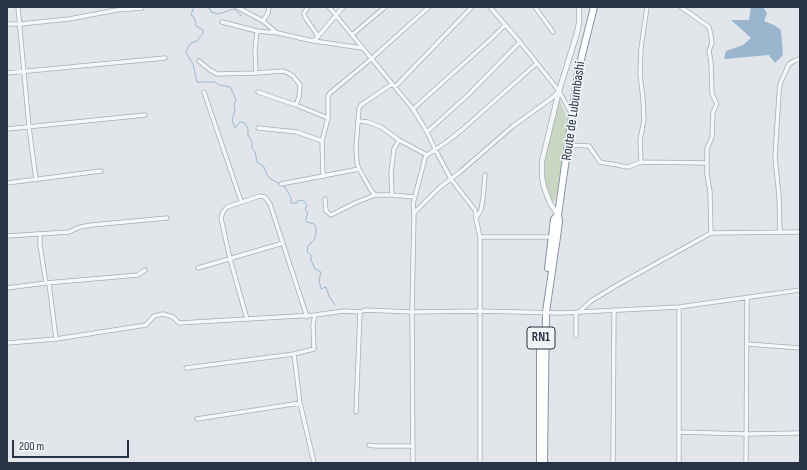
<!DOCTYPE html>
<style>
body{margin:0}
#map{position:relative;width:807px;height:470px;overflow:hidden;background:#e2e6eb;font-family:"Sofia Sans Condensed",sans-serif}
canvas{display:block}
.frame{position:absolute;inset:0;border:8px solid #283445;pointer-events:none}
.scale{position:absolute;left:12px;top:440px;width:117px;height:18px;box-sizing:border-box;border:2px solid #283445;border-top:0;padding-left:5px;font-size:12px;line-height:14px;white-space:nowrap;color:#283445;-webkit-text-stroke:3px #f2f5f8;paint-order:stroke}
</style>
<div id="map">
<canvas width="807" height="470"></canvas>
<div class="frame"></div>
<div class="scale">200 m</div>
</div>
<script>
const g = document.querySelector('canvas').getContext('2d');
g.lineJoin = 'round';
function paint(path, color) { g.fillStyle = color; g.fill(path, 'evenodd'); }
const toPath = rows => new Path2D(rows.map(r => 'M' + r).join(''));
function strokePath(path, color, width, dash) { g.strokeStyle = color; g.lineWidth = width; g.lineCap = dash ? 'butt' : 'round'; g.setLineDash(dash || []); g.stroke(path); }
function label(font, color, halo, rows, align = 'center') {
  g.font = font + ' "Sofia Sans Condensed",sans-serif'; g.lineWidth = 3.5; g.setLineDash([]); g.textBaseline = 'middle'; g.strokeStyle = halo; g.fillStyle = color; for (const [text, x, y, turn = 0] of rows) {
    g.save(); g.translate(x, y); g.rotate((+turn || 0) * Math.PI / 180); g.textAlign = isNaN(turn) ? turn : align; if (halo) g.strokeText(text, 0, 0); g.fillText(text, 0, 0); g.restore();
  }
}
paint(toPath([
 [559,99,567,118,563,167,555,200,552,202,544,184,543,160]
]), '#c8d6c2');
paint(toPath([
 [751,7,763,7,767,13,764,21,774,25,781,30,783,55,775,63,769,55,724,59,726,51,743,45,751,38,731,20,749,20]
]), '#9ab6ce');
strokePath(toPath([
 [194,7,191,15,193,16,196,23,196,26,203,30,203,33,197,41,191,43,188,47,186,52,193,64,197,82,215,82,219,85,230,87,236,99,234,105,235,110,232,120,235,128,240,122,245,123,248,129,248,135,252,142,252,148,255,152,257,162,264,167,267,175,271,179,285,187,291,198,291,203,297,203,298,200,304,201,307,205,305,210,308,213,306,218,306,222,314,224,316,226,316,234,314,240,308,246,307,252,311,255,311,260,315,269,321,272,319,280,321,289,326,287,329,296,335,305],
 [199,7,200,7],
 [207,7,210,9,211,12,218,14,234,9,242,16]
]), '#9ab6ce', 1);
const minor = toPath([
 [18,7,29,127,36,180],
 [237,7,263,21,277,33],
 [308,7,304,13,305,17,318,36],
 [329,7,413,109,427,132,435,149,451,179,475,210,476,219,480,237,480,463],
 [490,7,520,42,559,91,571,113],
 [535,7,553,32],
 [681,7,709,27,711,36,712,43,709,51,711,63,712,94,717,104,713,112,712,137,707,149,707,174,710,192,711,233],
 [263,21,268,13,269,7],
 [222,22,257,31,278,33,313,41,316,39,343,7],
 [7,24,20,24,69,19,117,10,142,8],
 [353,34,385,7],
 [314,41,362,48],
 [199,61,210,70,217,74,256,73,255,50,257,31],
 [7,73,165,58],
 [256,73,283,71,288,73,293,76,300,85,299,97,296,105],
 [395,87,472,7],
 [204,92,241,201],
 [258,92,296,105,328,118],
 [413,109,491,39,505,25],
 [358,121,368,122,381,127,399,140,427,155],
 [258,128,297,132,322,141],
 [7,129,145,115],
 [427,132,467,96,520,42],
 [399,140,394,149,391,173,392,195,414,197],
 [569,145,589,146,600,162,628,167,641,162,640,140,644,120,643,99,640,74,641,48,647,7],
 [641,162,707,163],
 [323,177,322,141,328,118,328,96,330,93,371,59,429,7],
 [7,183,101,171],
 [281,184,359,169],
 [392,195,375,195,371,190,359,169,357,163,356,148,359,108,361,105,392,84],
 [325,199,326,211,331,215,355,203,375,195],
 [414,213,439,188,460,172,513,126,552,98,559,91],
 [476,218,481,210,483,198,485,175],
 [780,232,779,196,775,157,779,94,780,84,789,64,794,61,800,59],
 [40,234,40,245,46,283],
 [7,236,69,232,80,227,92,225,167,218],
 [480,237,552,237],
 [198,268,283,243],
 [49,283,56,339],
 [7,288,46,283,138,275,145,270],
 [579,312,591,301,619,284,711,233,800,232],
 [247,319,230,259,221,218,223,212,227,207,260,196,265,197,270,204,307,317],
 [576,336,576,312],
 [7,343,56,339,146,325,154,316,163,314,173,317,179,323,315,315],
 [747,344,800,348],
 [186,368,294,354],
 [356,412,360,312],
 [197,419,300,403],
 [679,432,747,434,800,433],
 [369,445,376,446,413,446],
 [314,463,300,403,294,354,314,349,313,324,315,315,344,311,360,312,365,310,412,312,480,311,561,313,679,307,800,290],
 [413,463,412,312,414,213,413,204,425,158,427,155,445,143,463,129,537,63],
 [613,463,614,310],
 [679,463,679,307],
 [746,463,747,297]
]);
const tertiary = toPath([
 [558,215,550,203,544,187,542,177,542,161,559,91,577,33,579,23,579,7]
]);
const trunk = toPath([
 [548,268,554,219,558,215],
 [540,463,540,342],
 [544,463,546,312,557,237,559,221,558,215,578,73,582,55,594,7]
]);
strokePath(minor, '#a6adb6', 5);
strokePath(tertiary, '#a6adb6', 6);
strokePath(trunk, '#8894a4', 8);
strokePath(minor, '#f5f7f9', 3.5);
strokePath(tertiary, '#f5f7f9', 4.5);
strokePath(trunk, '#fff', 6);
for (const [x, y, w] of [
 [541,338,28]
]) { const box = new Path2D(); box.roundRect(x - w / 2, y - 11, w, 22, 3); g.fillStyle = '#f2f5f8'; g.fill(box); strokePath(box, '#283445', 1); }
label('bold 13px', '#283445', null, [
 ["RN1",541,338]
]);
label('14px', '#283445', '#f2f5f8', [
 ["Route de Lubumbashi",574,111,-82]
]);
</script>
